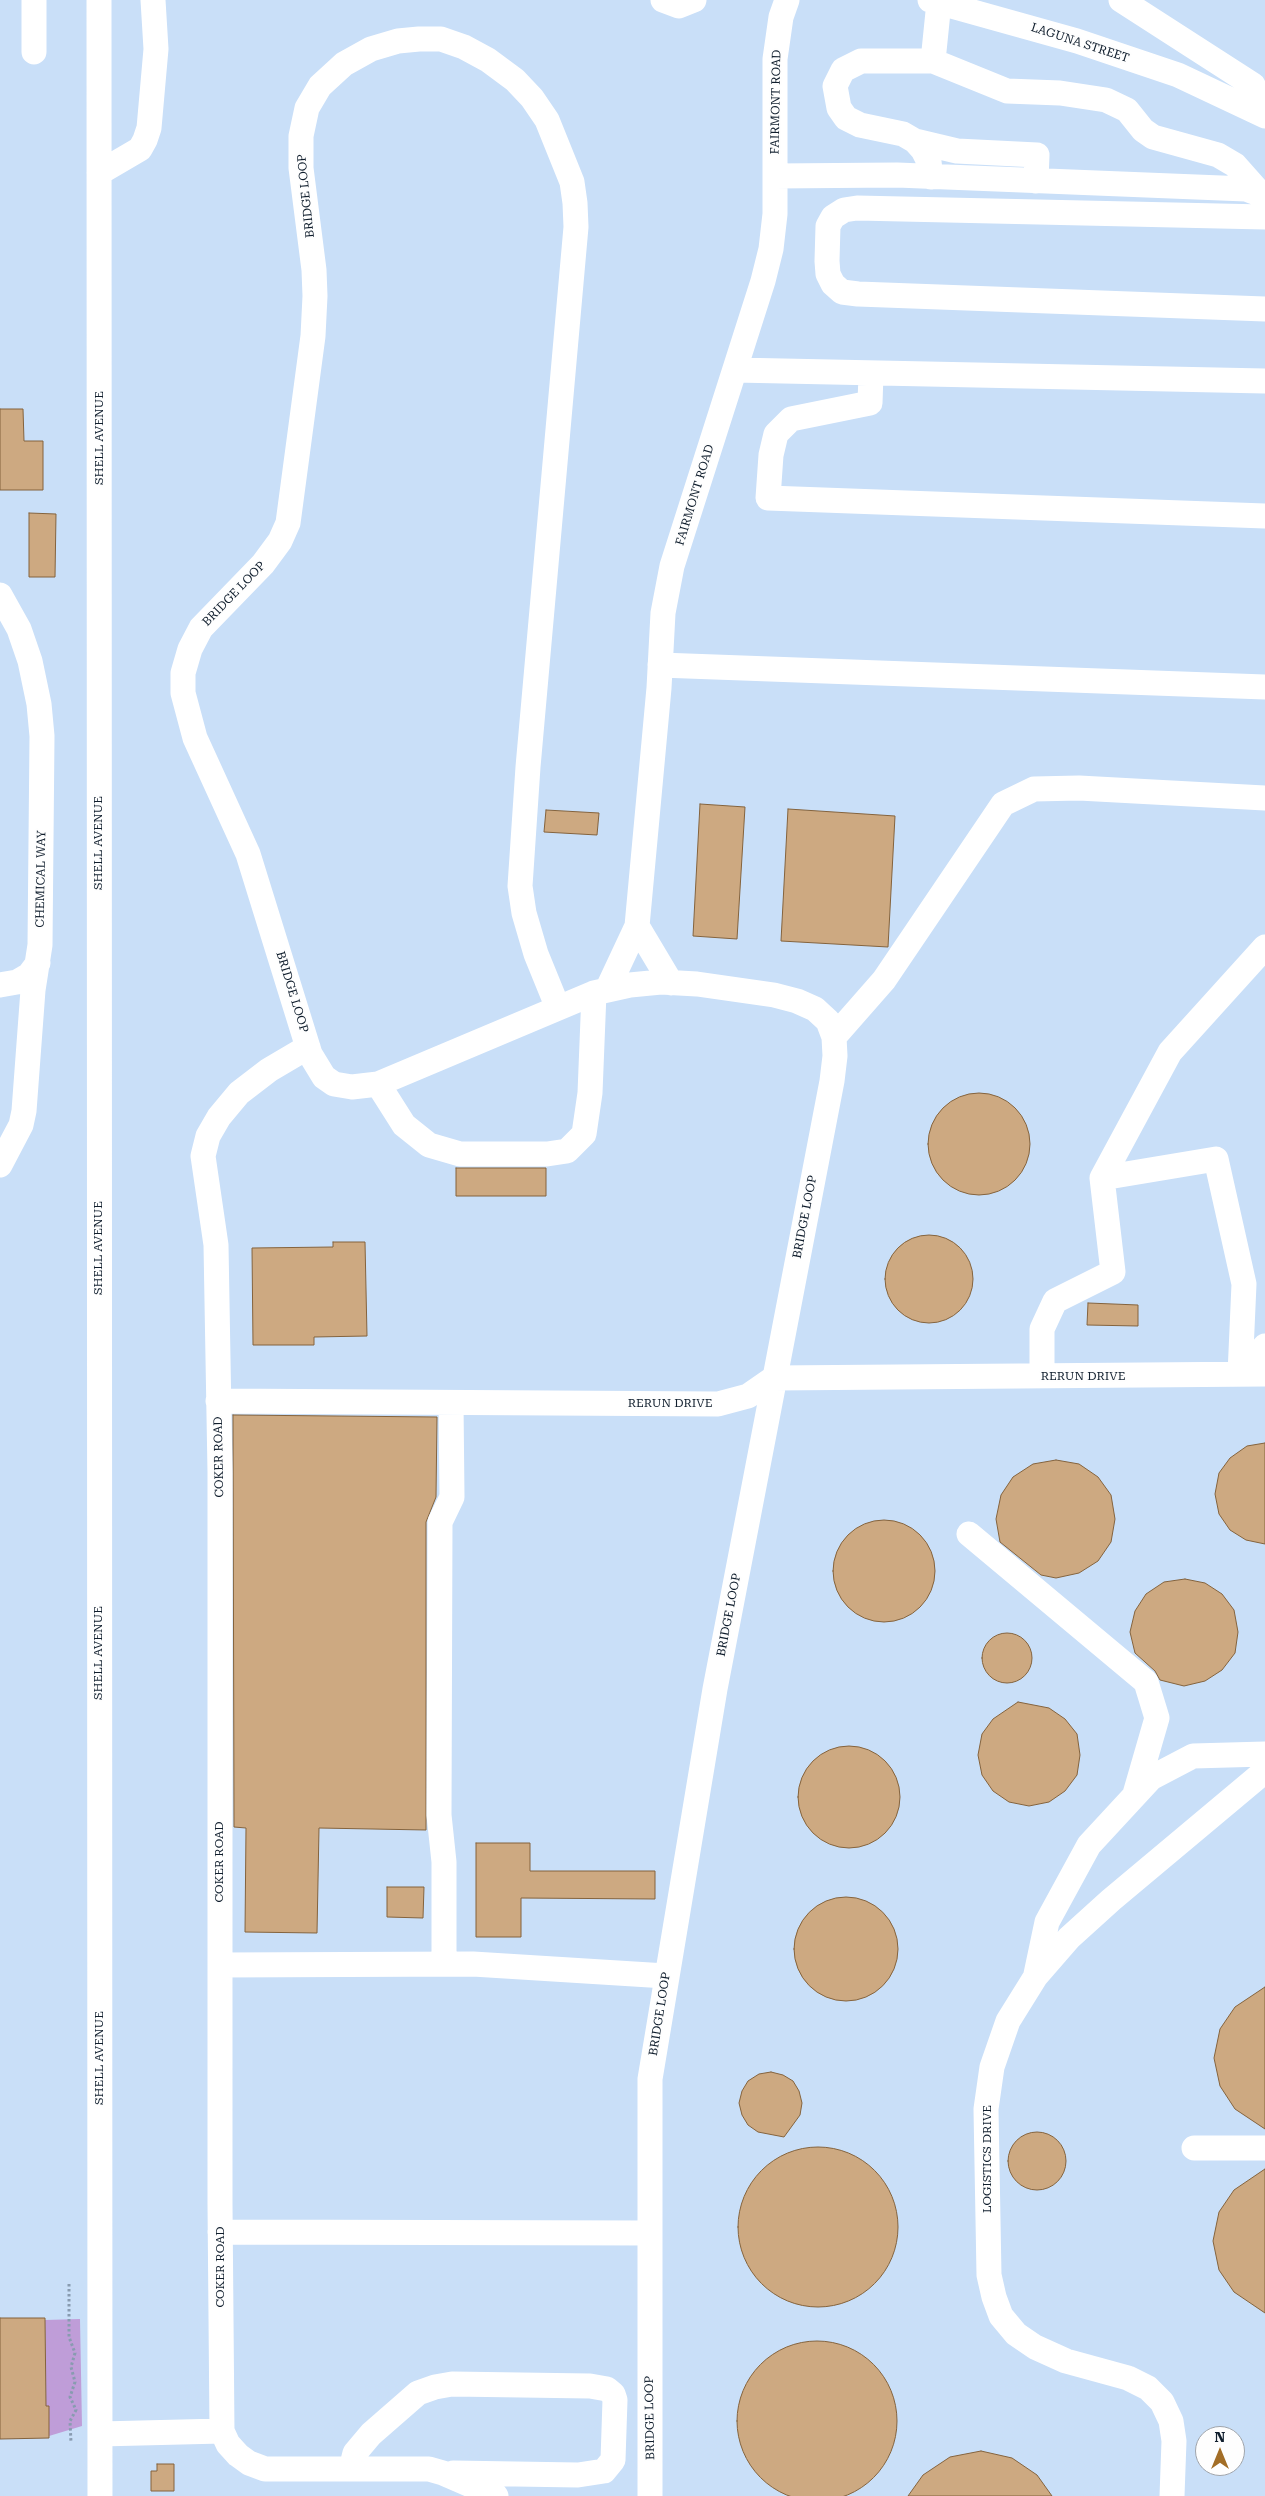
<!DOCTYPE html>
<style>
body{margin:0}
#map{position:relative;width:1265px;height:2496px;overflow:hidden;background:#c9dff8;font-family:"Roboto Serif",serif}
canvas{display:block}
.north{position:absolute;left:1195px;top:2426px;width:50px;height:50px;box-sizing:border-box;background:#fefefe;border:1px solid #9fa4aa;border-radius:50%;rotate:0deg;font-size:14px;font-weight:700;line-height:20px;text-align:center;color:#101e2d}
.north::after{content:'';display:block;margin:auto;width:18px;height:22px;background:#a36e27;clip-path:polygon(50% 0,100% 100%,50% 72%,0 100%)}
</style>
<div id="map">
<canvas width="1265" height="2496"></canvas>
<div class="north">N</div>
</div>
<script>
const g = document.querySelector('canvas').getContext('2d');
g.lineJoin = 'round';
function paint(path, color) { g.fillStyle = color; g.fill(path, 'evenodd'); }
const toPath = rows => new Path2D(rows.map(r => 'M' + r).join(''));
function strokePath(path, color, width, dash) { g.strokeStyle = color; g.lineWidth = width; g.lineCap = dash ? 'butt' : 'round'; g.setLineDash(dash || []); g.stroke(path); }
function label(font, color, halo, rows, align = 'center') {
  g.font = font + ' "Roboto Serif",serif'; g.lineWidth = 4; g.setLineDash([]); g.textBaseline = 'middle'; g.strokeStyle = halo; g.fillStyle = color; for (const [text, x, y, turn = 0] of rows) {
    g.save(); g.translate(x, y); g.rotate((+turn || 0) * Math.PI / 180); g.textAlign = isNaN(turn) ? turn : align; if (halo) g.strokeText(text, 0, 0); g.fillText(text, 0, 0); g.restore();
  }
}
paint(toPath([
 [80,2319,82,2426,49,2436,49,2407,46,2406,45,2320]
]), '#bf9dd8');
const building = toPath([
 [0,409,23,409,24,441,43,441,43,490,0,490,0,409],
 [29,513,56,514,55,577,29,577,29,513],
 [700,804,745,807,737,939,693,936,700,804],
 [788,809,895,816,888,947,781,941,788,809],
 [546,810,599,813,597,835,544,832,546,810],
 '928 1144a51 51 0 1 1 102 0a51 51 0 1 1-102 0Z',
 [456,1168,546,1168,546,1196,456,1196,456,1168],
 '885 1279a44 44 0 1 1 88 0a44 44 0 1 1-88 0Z',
 [333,1242,365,1242,367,1336,314,1337,314,1345,253,1345,252,1248,333,1247,333,1242],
 [1088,1303,1138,1305,1138,1326,1087,1325,1088,1303],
 [233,1415,437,1417,436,1497,426,1522,426,1830,319,1828,317,1933,245,1932,246,1828,234,1827,233,1415],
 [1265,1443,1265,1544,1246,1540,1230,1530,1219,1514,1215,1494,1219,1473,1230,1458,1247,1446,1265,1443],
 [1056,1460,1079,1464,1098,1477,1111,1495,1115,1519,1111,1542,1098,1561,1079,1573,1056,1578,1041,1575,1000,1542,996,1519,1001,1495,1013,1477,1033,1464,1056,1460],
 '833 1571a51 51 0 1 1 102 0a51 51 0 1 1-102 0Z',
 [1185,1579,1205,1583,1222,1594,1234,1610,1238,1632,1235,1653,1222,1670,1205,1681,1184,1686,1160,1680,1155,1671,1135,1653,1130,1632,1135,1611,1146,1594,1164,1582,1185,1579],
 '982 1658a25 25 0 1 1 50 0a25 25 0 1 1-50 0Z',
 [1018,1702,1049,1708,1065,1719,1077,1734,1080,1755,1077,1775,1065,1791,1049,1802,1029,1806,1009,1802,993,1791,982,1775,978,1755,982,1734,993,1719,1018,1702],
 '798 1797a51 51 0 1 1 102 0a51 51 0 1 1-102 0Z',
 [476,1843,530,1843,530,1871,655,1871,655,1899,521,1898,521,1937,476,1937,476,1843],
 [387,1887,424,1887,423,1918,387,1917,387,1887],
 '794 1949a52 52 0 1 1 104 0a52 52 0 1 1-104 0Z',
 [1265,1987,1265,2129,1235,2109,1220,2086,1214,2058,1220,2029,1235,2007,1265,1987],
 [771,2072,783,2075,793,2081,799,2091,802,2103,800,2115,784,2137,758,2132,748,2125,742,2115,739,2103,742,2091,748,2081,759,2074,771,2072],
 '1008 2161a29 29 0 1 1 58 0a29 29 0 1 1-58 0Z',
 '738 2227a80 80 0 1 1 160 0a80 80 0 1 1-160 0Z',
 [1265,2169,1265,2313,1234,2292,1219,2270,1213,2241,1219,2212,1234,2190,1265,2169],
 [0,2318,45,2318,46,2406,49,2406,49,2438,0,2439,0,2318],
 '737 2421a80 80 0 1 1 160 0a80 80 0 1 1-160 0Z',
 [981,2451,1012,2458,1037,2475,1052,2496,908,2496,923,2475,950,2457,981,2451],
 [157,2464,174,2464,174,2491,151,2491,151,2471,157,2471,157,2464]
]);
paint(building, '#cda981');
strokePath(building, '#84633d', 1);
strokePath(toPath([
 [69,2284,69,2337,75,2353,71,2367,75,2382,70,2397,76,2410,70,2421,71,2443]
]), '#889bb0', 3, [2.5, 2.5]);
strokePath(toPath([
 [99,0,100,2496],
 [663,0,679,6,694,0],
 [930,0,1077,41,1178,75,1265,116],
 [1121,0,1253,85,1265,108],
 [34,52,34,0],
 [933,61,1007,91,1060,93,1106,100,1127,110,1143,130,1153,137,1218,155,1235,165,1259,192],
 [915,141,957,151,1037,155,1036,181],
 [99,173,140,149,145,140,149,128,156,49,153,0],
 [775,176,897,175,1246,189,1265,196],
 [931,177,929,162,923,150,915,141,903,134,860,125,846,118,839,108,835,86,843,70,861,61,933,61,939,2],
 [1265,217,857,208,844,210,833,217,828,226,827,261,828,274,833,284,842,292,858,294,1265,309],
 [735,370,1265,381],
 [871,374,870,403,791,419,776,434,771,455,768,498,1265,516],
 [0,595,19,629,30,661,39,704,42,736,40,945,33,990,24,1111,21,1125,0,1165],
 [660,665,1265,687],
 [637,926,671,983],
 [0,985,17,982,29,975,38,963],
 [607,990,637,926,659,688,663,613,672,566,763,281,771,249,775,214,775,59,781,17,787,0],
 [558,1008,536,954,524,913,520,886,528,767,576,227,575,203,572,182,547,120,532,98,515,80,488,60,464,47,441,39,419,39,398,41,371,49,344,64,320,86,307,108,301,136,301,168,314,270,315,296,313,336,288,523,280,541,263,564,201,628,190,649,183,673,183,693,195,738,248,854,310,1054,324,1077,334,1084,352,1087,378,1084,594,993,630,985,661,982,697,984,774,995,797,1001,815,1009,828,1021,834,1037,835,1056,832,1081,715,1689,650,2079,650,2496],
 [834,1037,884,980,1003,804,1034,789,1079,788,1265,798],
 [308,1047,269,1070,239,1093,219,1117,208,1136,203,1156,216,1245,220,1472,220,2204,222,2431,228,2444,238,2455,249,2463,265,2469,429,2469,443,2473,496,2496],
 [378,1084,404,1125,429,1145,460,1154,547,1154,567,1151,584,1134,590,1093,594,993],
 [1102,1178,1170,1052,1265,947],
 [1240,1374,1265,1346],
 [1042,1376,1042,1329,1055,1301,1113,1272,1102,1178,1216,1159,1244,1284,1240,1374],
 [218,1401,718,1404,748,1396,774,1378,1265,1374],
 [969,1534,1146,1682,1157,1718,1135,1794],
 [444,1964,444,1862,439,1815,440,1522,452,1497,451,1403],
 [220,1965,473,1964,666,1976],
 [1036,1974,1047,1922,1089,1845,1151,1778,1193,1756,1265,1754],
 [1194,2148,1265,2148],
 [220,2232,649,2233],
 [100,2434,222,2431],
 [351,2469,355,2453,371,2434,418,2393,435,2387,452,2384,590,2386,607,2389,613,2394,615,2400,613,2460,604,2471,578,2475,453,2473],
 [1172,2496,1174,2441,1171,2421,1162,2402,1148,2388,1128,2378,1066,2361,1035,2347,1016,2334,1001,2316,994,2297,989,2275,986,2109,992,2067,1008,2021,1036,1976,1069,1938,1111,1900,1265,1771]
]), '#fff', 25);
label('12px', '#101e2d', '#fefefe', [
 ["LAGUNA STREET",1080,43,18],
 ["FAIRMONT ROAD",776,102,-89],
 ["BRIDGE LOOP",306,196,-96],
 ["SHELL AVENUE",99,438,-90],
 ["FAIRMONT ROAD",695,495,-73],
 ["BRIDGE LOOP",234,594,-46],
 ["SHELL AVENUE",98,843,-90],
 ["CHEMICAL WAY",41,879,-89],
 ["BRIDGE LOOP",292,992,73],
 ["BRIDGE LOOP",805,1217,-79],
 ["SHELL AVENUE",98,1248,-90],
 ["RERUN DRIVE",1083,1376],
 ["RERUN DRIVE",670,1403],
 ["COKER ROAD",219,1457,-91],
 ["BRIDGE LOOP",729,1615,-79],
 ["SHELL AVENUE",98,1653,-90],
 ["COKER ROAD",219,1862,-90],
 ["BRIDGE LOOP",660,2014,-81],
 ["SHELL AVENUE",99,2058,-90],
 ["LOGISTICS DRIVE",987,2159,-90],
 ["COKER ROAD",220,2267,-90],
 ["BRIDGE LOOP",650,2418,-91]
]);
</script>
